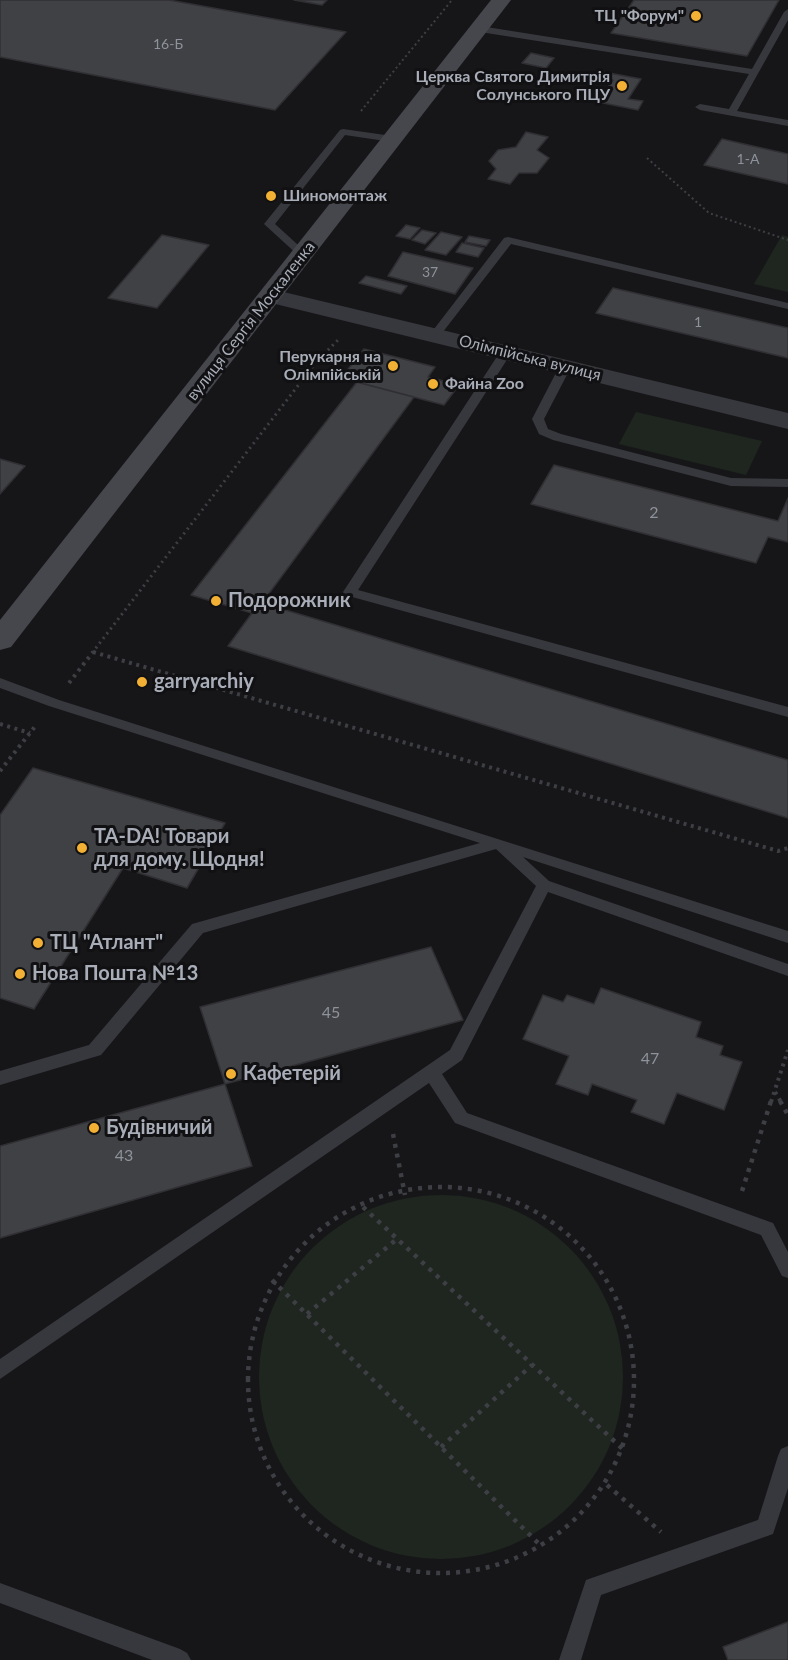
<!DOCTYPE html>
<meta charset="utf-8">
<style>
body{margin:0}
canvas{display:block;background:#161618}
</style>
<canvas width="788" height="1660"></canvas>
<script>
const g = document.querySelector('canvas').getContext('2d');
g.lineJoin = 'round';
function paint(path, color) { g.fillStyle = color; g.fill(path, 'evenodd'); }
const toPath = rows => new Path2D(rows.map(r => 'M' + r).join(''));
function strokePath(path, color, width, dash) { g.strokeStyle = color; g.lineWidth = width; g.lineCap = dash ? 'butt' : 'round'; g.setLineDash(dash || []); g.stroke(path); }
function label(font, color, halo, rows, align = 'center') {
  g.font = font + ' Lato,sans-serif'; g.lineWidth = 6; g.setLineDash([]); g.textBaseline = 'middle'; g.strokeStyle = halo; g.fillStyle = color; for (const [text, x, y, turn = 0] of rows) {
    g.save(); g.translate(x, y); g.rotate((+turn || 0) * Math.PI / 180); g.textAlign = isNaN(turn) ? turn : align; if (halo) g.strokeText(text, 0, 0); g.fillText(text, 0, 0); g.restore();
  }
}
paint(toPath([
 [782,235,788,237,788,292,754,284],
 [636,412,762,441,746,475,619,444],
 '259 1377a182 182 0 1 1 364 0a182 182 0 1 1-364 0Z'
]), '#1e261f');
const building = toPath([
 [0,0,169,0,346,32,275,110,0,57,0,0],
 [294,0,327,0,322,5,294,0],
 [634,0,779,0,747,56,611,33,634,0],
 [531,53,554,58,546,68,522,63,531,53],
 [604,72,641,79,628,99,643,101,638,110,583,99,587,93,603,95,613,80,600,78,604,72],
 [526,132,548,137,537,150,549,158,537,173,519,173,510,184,488,179,496,169,489,161,498,150,516,147,526,132],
 [722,139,788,154,788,184,704,165,722,139],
 [406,225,420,228,410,239,396,236,406,225],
 [422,230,436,233,425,244,412,240,422,230],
 [441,232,462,237,446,255,425,250,441,232],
 [162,235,209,245,157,308,108,298,162,235],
 [469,236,490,240,486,246,465,242,469,236],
 [462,243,484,248,478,257,456,252,462,243],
 [403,252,473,268,455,294,388,276,403,252],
 [366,276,407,286,401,294,359,283,366,276],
 [613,288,788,328,788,358,596,313,613,288],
 [364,349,435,367,428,377,459,385,444,405,341,378,364,349],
 [357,382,414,397,262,603,788,760,788,818,228,646,252,613,191,595,357,382],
 [0,459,25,466,0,494,0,459],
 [554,465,778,521,788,498,788,542,768,537,756,563,531,504,554,465],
 [33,768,225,823,187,888,123,868,34,1009,0,998,0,815,33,768],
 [431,947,463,1020,225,1084,200,1007,431,947],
 [601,988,701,1022,696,1037,723,1046,720,1055,742,1062,724,1110,677,1093,664,1124,631,1112,637,1100,592,1084,588,1095,556,1084,569,1056,523,1039,543,995,563,1002,567,995,594,1004,601,988],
 [225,1084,252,1166,0,1238,0,1146,225,1084],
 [788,1622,788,1660,728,1660,723,1647,788,1622]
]);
paint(building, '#404145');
strokePath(building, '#303034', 1.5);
strokePath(toPath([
 [361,111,452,0],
 [647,158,709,213,788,240]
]), '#3d3f44', 2, [2, 3]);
strokePath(toPath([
 [93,652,97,653],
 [92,653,317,361,338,340]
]), '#3d3f44', 3, [2, 4]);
strokePath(toPath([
 [93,652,778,851,788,848],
 [69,683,93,652],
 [0,724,30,733],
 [0,771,37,724],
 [775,1092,781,1102],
 [771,1102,788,1050]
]), '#3d3f44', 4, [3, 4.5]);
strokePath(toPath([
 [780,1101,788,1115],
 [393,1134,405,1195],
 '248 1380a193 193 0 1 1 386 0a193 193 0 1 1-386 0Z',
 [742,1191,771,1101],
 [363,1207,626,1452],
 [272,1280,539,1544],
 [307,1314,397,1239],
 [441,1447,532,1365],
 [607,1485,661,1532]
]), '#3d3f44', 4.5, [4, 6]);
paint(toPath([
 [788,9,788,20,737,111,788,120,788,126,700,110,695,107,700,104,729,109,749,74,480,32,475,29,480,26,752,69,784,12,788,9],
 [343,129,392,136,397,139,392,142,345,135,275,224,308,254,307,256,299,256,264,224,340,130,343,129],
 [508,237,788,303,788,309,511,244,439,337,431,337,431,333,504,238,508,237],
 [506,349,512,352,358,590,788,707,788,717,345,595,343,592,345,589,500,352,506,349],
 [565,364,571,367,544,419,548,429,561,434,731,478,788,479,788,487,731,486,553,440,539,434,532,419,559,367,565,364],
 [0,678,59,700,788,931,788,943,523,857,549,881,788,964,788,976,548,892,462,1060,442,1074,467,1113,773,1223,788,1252,788,1278,782,1276,761,1235,455,1123,429,1083,0,1379,0,1359,450,1050,536,886,496,849,203,933,101,1055,0,1085,0,1071,89,1045,192,924,480,843,49,706,0,688,0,678],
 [788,1446,788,1488,773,1534,601,1595,581,1660,559,1660,586,1580,758,1520,778,1456,781,1449,788,1446],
 [0,1583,180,1649,187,1653,191,1660,152,1660,0,1603,0,1583]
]), '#37383d');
paint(toPath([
 [271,289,788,413,788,429,263,301,259,296,263,291,271,289]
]), '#37383d');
paint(toPath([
 [491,0,511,0,11,647,0,650,0,620,491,0]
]), '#45474d');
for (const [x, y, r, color] of [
 [696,16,6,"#f2b134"],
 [622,86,6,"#f2b134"],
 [271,196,6,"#f2b134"],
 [393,366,6,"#f2b134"],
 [433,384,6,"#f2b134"],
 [216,601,6,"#f2b134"],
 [142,682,6,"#f2b134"],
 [82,848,6,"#f2b134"],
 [38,943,6,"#f2b134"],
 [20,974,6,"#f2b134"],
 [231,1074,6,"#f2b134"],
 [94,1128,6,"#f2b134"]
]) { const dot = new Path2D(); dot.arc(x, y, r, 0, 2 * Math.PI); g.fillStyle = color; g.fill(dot); strokePath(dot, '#111113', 2); }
label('14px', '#8e929b', null, [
 ["16-Б",168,44],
 ["1-А",748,159],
 ["37",430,272],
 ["1",698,322]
]);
label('bold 16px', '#a8adb8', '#111113', [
 ["ТЦ \"Форум\"",684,16],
 ["Церква Святого Димитрія",610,77],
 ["Солунського ПЦУ",610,95],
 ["Шиномонтаж",283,196,"left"],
 ["Перукарня на",381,357],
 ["Олімпійській",381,375],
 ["Файна Zoo",445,384,"left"]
], 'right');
label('16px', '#a8adb8', '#111113', [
 ["вулиця Сергія Москаленка",251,321,-52],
 ["Олімпійська вулиця",530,358,14]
]);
label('16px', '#8e929b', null, [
 ["2",654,513],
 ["45",331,1013],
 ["47",650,1059],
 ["43",124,1156]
]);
label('bold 20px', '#a8adb8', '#111113', [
 ["Подорожник",228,601],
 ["garryarchiy",154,682],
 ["TA-DA! Товари",94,837],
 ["для дому. Щодня!",94,860],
 ["ТЦ \"Атлант\"",50,943],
 ["Нова Пошта №13",32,974],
 ["Кафетерій",243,1074],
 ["Будівничий",106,1128]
], 'left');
</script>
